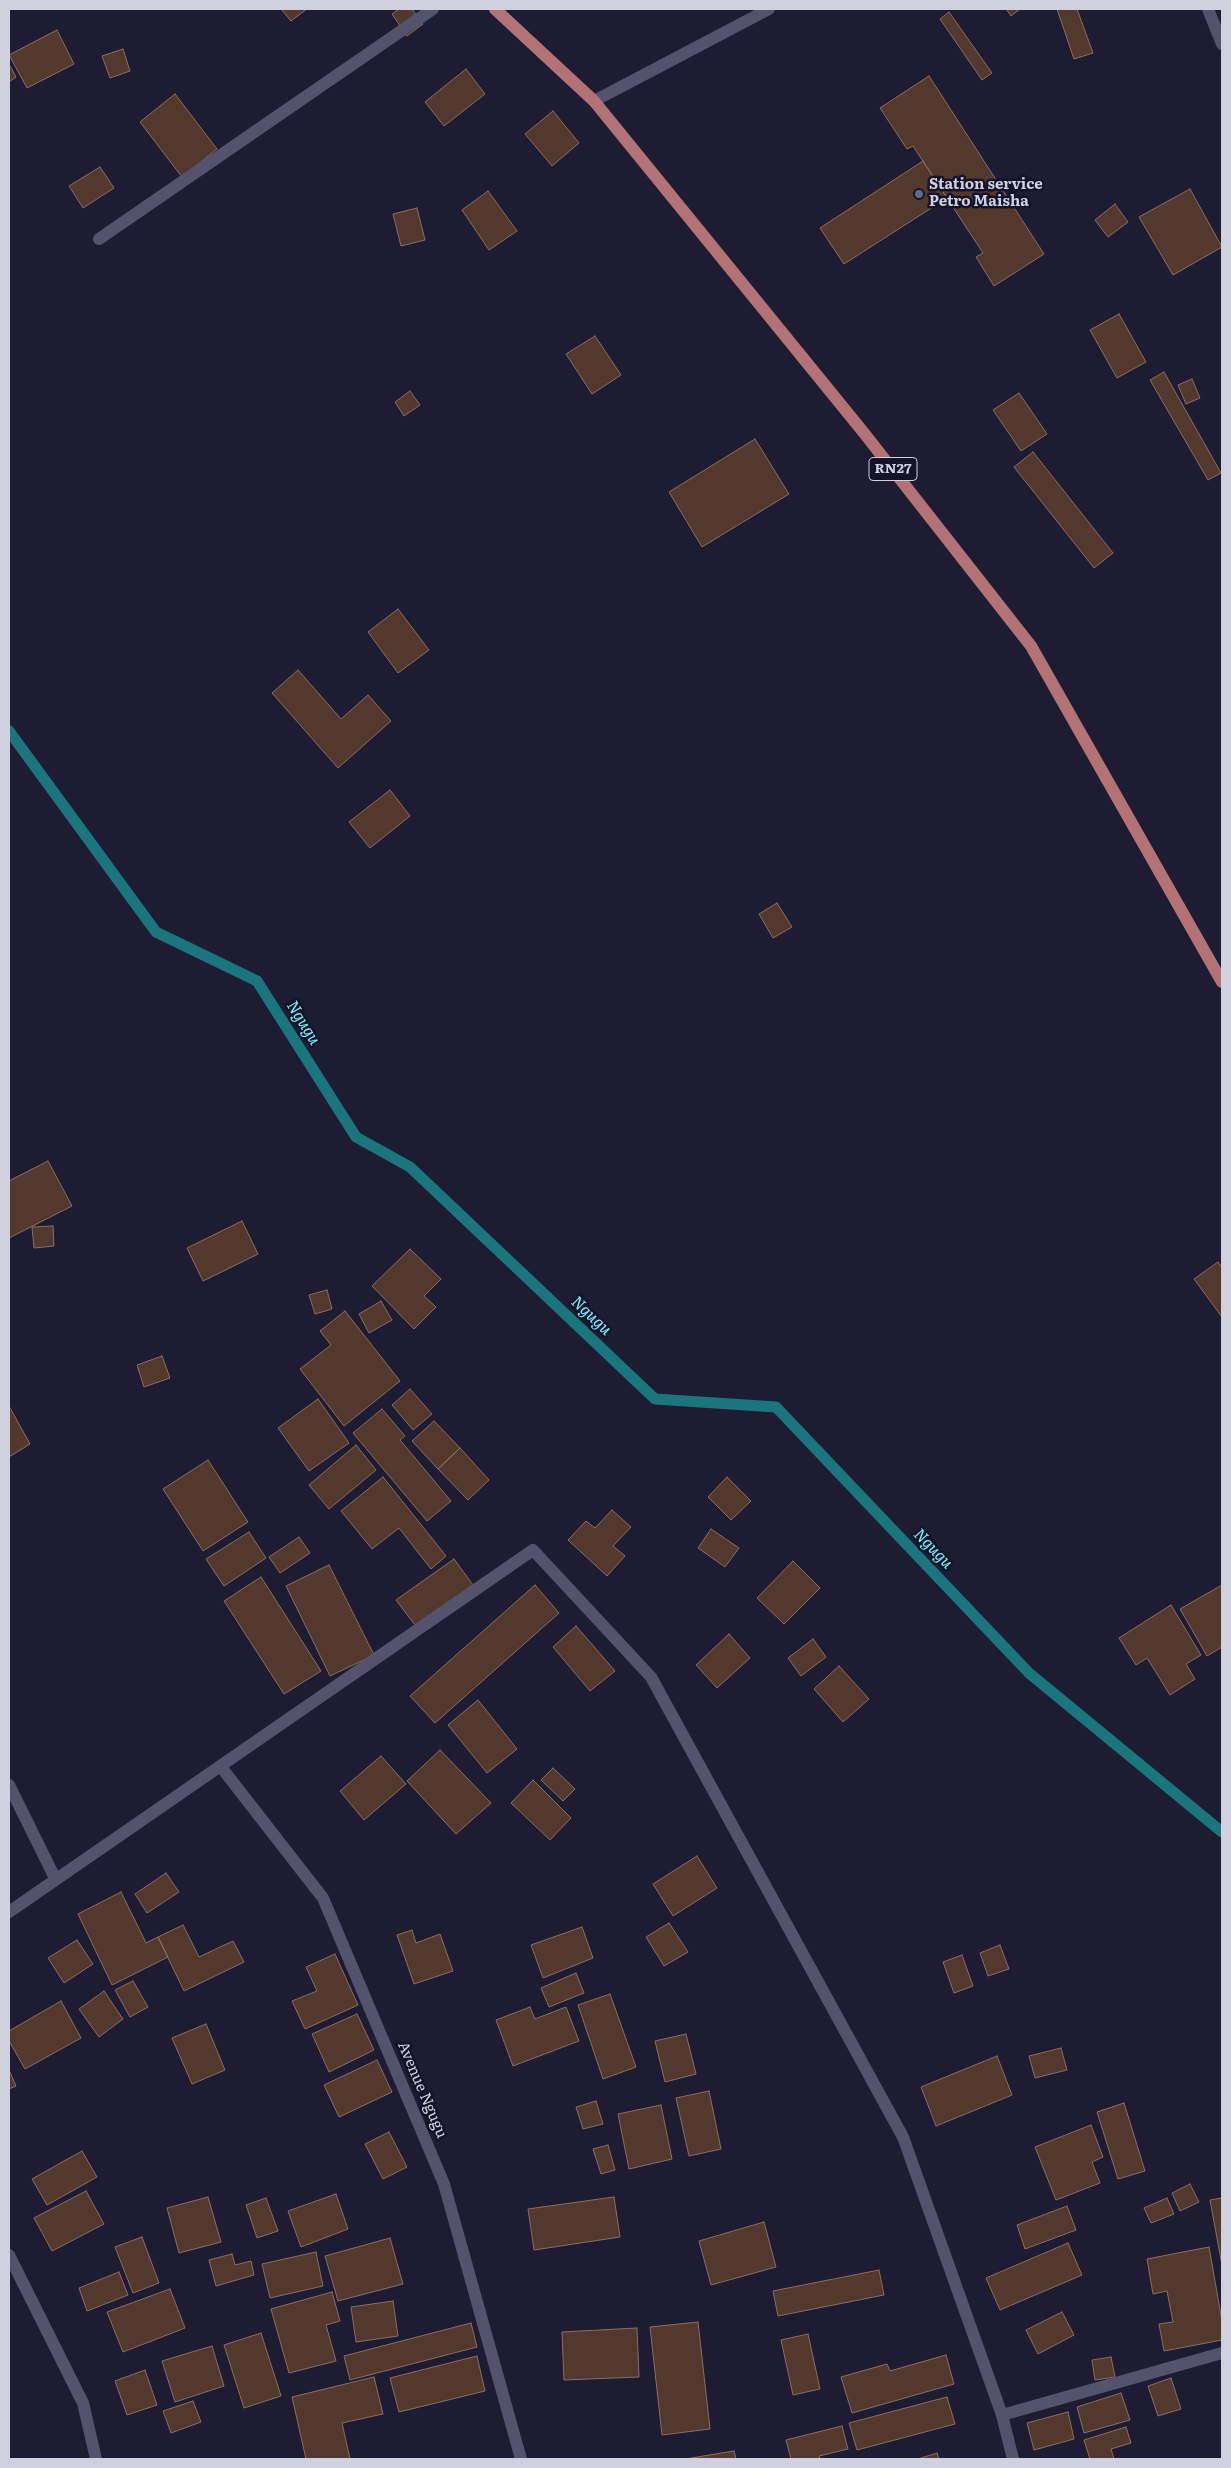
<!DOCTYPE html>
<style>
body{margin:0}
#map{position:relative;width:1231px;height:2468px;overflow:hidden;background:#1e1c33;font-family:Literata,serif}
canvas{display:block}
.frame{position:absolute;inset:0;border:10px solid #d0d0df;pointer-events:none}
</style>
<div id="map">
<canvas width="1231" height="2468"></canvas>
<div class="frame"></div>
</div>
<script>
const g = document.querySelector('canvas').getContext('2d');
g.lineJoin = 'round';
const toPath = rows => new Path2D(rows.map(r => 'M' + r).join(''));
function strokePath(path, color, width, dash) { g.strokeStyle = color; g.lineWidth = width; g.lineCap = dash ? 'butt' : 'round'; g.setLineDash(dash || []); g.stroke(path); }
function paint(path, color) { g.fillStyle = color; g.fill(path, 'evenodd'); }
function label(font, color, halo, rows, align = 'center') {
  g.font = font + ' Literata,serif'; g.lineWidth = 5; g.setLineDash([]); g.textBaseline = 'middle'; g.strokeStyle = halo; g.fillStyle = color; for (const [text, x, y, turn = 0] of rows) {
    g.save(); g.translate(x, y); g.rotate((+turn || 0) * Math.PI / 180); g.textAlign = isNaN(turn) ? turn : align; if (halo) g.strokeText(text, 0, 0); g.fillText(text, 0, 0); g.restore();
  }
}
strokePath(toPath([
 [9,731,156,932,257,981,356,1137,410,1167,655,1399,776,1407,1029,1673,1222,1832]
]), '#1a757c', 11);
const building = toPath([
 [281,9,307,9,291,21,281,9],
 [399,9,412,9,423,24,407,36,392,14,399,9],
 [1006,9,1020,9,1011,16,1006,9],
 [1057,9,1077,9,1093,53,1074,59,1057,9],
 [949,12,992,73,982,80,940,19,949,12],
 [57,30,74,64,27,88,9,55,57,30],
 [123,49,130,71,110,78,102,56,123,49],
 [9,64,16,77,9,82,9,64],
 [466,69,485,94,444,126,425,102,466,69],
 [929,76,1044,254,994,286,976,257,983,253,947,198,913,146,907,149,880,108,929,76],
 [175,94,217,149,182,177,140,122,175,94],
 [553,111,579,143,552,166,525,134,553,111],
 [923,161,947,198,844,264,820,228,923,161],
 [100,167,114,188,83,208,69,186,100,167],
 [1190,189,1222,247,1173,275,1139,217,1190,189],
 [488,191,517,231,489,250,462,210,488,191],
 [1115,204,1128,222,1108,237,1095,220,1115,204],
 [417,208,425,240,401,246,393,214,417,208],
 [1119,314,1146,362,1117,378,1090,330,1119,314],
 [595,336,621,375,592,394,566,354,595,336],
 [1164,372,1221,473,1208,480,1150,380,1164,372],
 [1192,379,1200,398,1186,404,1178,385,1192,379],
 [410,391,420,405,404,416,395,402,410,391],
 [1019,393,1047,434,1021,451,993,410,1019,393],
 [755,439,789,494,702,547,669,492,755,439],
 [1033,452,1113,553,1094,568,1014,467,1033,452],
 [398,609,429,650,398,673,368,632,398,609],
 [298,670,341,719,368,695,391,721,338,768,272,693,298,670],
 [390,790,410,816,370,848,349,822,390,790],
 [777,903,792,927,773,938,759,914,777,903],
 [48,1161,72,1206,9,1238,9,1181,48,1161],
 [242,1221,258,1254,203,1281,187,1248,242,1221],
 [53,1226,54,1246,34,1248,32,1227,53,1226],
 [410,1249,441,1279,424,1296,436,1307,414,1329,372,1286,410,1249],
 [1218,1262,1222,1268,1222,1317,1194,1279,1218,1262],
 [327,1290,332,1309,315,1314,309,1295,327,1290],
 [381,1301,392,1320,369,1333,359,1314,381,1301],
 [345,1311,400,1381,344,1426,300,1369,331,1345,320,1331,345,1311],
 [162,1356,170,1378,144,1387,137,1365,162,1356],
 [410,1389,432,1414,413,1430,392,1405,410,1389],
 [318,1399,349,1443,309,1471,278,1428,318,1399],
 [9,1406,30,1444,9,1457,9,1406],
 [382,1409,405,1436,400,1440,451,1501,427,1521,353,1433,382,1409],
 [434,1421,460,1448,438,1469,412,1441,434,1421],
 [356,1445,376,1470,329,1509,309,1485,356,1445],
 [460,1448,489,1480,468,1500,438,1469,460,1448],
 [208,1460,248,1522,203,1551,163,1489,208,1460],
 [383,1477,446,1556,431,1569,399,1528,372,1549,341,1511,383,1477],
 [727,1477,751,1501,731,1520,708,1497,727,1477],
 [612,1510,631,1527,613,1546,625,1556,607,1576,568,1540,586,1521,595,1528,612,1510],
 [711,1529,739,1548,725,1567,698,1548,711,1529],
 [249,1532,266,1558,224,1586,206,1559,249,1532],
 [299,1537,310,1553,280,1573,269,1557,299,1537],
 [454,1559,473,1585,415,1625,396,1600,454,1559],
 [793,1561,820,1588,784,1624,757,1598,793,1561],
 [329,1565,374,1655,330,1676,286,1586,329,1565],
 [261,1577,321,1671,284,1694,224,1601,261,1577],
 [535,1585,559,1613,435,1723,410,1696,535,1585],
 [1222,1585,1222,1647,1207,1656,1180,1609,1222,1585],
 [1171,1605,1201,1655,1186,1664,1195,1679,1170,1695,1147,1658,1136,1665,1119,1638,1171,1605],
 [576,1626,615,1671,590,1691,553,1647,576,1626],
 [729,1634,750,1658,717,1688,696,1665,729,1634],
 [813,1639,826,1657,801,1676,788,1658,813,1639],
 [839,1666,869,1699,843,1722,814,1689,839,1666],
 [478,1700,517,1749,487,1773,448,1725,478,1700],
 [440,1750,491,1803,456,1834,407,1781,440,1750],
 [381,1756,406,1784,364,1820,340,1791,381,1756],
 [553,1768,575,1789,563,1801,541,1780,553,1768],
 [533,1780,571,1818,550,1840,511,1803,533,1780],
 [697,1856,717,1888,673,1916,653,1884,697,1856],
 [166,1873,179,1892,147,1913,135,1894,166,1873],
 [121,1892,146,1943,158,1937,168,1957,112,1985,78,1914,121,1892],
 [669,1923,688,1952,664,1966,646,1937,669,1923],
 [183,1925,199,1957,233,1941,244,1962,184,1991,158,1937,183,1925],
 [582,1927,593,1958,543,1978,531,1945,582,1927],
 [412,1930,416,1943,440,1934,453,1971,414,1984,397,1935,412,1930],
 [77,1940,93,1964,64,1983,48,1958,77,1940],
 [1000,1945,1009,1969,988,1976,980,1953,1000,1945],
 [335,1954,358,2005,305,2029,292,2001,317,1991,306,1967,335,1954],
 [962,1955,973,1986,954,1993,943,1962,962,1955],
 [576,1973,584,1993,549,2007,541,1988,576,1973],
 [133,1981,148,2007,130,2017,115,1990,133,1981],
 [104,1991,123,2019,99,2037,79,2009,104,1991],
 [610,1994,636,2067,603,2079,578,2005,610,1994],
 [61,2001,81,2038,25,2069,9,2041,9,2031,61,2001],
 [530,2007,535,2019,566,2007,579,2041,513,2066,496,2020,530,2007],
 [357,2014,374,2050,329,2072,312,2034,357,2014],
 [206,2024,225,2070,192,2084,172,2038,206,2024],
 [686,2034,696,2074,665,2082,655,2041,686,2034],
 [1061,2048,1067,2070,1035,2078,1029,2056,1061,2048],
 [997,2056,1012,2095,936,2126,921,2087,997,2056],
 [377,2060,392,2092,339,2117,324,2085,377,2060],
 [9,2070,16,2086,9,2089,9,2070],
 [709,2091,721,2149,689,2156,676,2098,709,2091],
 [596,2101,603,2124,583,2129,576,2107,596,2101],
 [1124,2103,1145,2171,1118,2179,1097,2112,1124,2103],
 [661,2105,672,2159,629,2169,618,2114,661,2105],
 [1091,2125,1103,2157,1092,2162,1100,2183,1056,2200,1035,2147,1091,2125],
 [389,2132,407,2167,383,2179,365,2144,389,2132],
 [608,2145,615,2170,601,2174,593,2149,608,2145],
 [82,2151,97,2177,47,2205,32,2179,82,2151],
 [1190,2184,1199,2202,1180,2211,1172,2193,1190,2184],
 [86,2191,104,2224,52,2251,34,2218,86,2191],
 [336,2194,348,2229,301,2247,288,2211,336,2194],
 [208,2197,221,2242,179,2253,167,2208,208,2197],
 [614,2197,620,2237,534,2250,528,2209,614,2197],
 [266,2198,278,2231,257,2238,246,2205,266,2198],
 [1167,2198,1174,2214,1151,2223,1144,2208,1167,2198],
 [1222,2198,1222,2265,1210,2200,1222,2198],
 [1067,2206,1076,2230,1025,2249,1017,2225,1067,2206],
 [764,2222,776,2267,711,2285,699,2241,764,2222],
 [142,2237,159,2283,133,2293,115,2247,142,2237],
 [390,2238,403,2284,338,2301,325,2256,390,2238],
 [1068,2243,1082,2275,1000,2310,986,2278,1068,2243],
 [1209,2247,1222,2321,1222,2340,1164,2351,1159,2324,1173,2322,1167,2291,1153,2294,1147,2259,1209,2247],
 [316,2252,323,2286,270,2298,262,2264,316,2252],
 [232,2254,235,2265,251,2261,254,2275,216,2286,209,2260,232,2254],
 [879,2270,884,2295,778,2316,773,2291,879,2270],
 [119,2272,128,2295,87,2311,79,2288,119,2272],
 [170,2289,185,2328,123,2352,107,2312,170,2289],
 [332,2292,340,2321,326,2325,336,2361,289,2373,271,2309,332,2292],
 [393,2301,398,2336,356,2342,351,2307,393,2301],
 [1062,2312,1074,2335,1038,2354,1026,2330,1062,2312],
 [698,2322,710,2429,662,2435,650,2327,698,2322],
 [471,2323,477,2347,350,2380,344,2356,471,2323],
 [637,2328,639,2377,564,2380,562,2332,637,2328],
 [261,2333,281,2396,244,2408,224,2345,261,2333],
 [808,2334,820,2389,793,2395,781,2340,808,2334],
 [212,2346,224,2386,175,2402,162,2361,212,2346],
 [946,2355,954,2384,852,2413,841,2377,887,2364,890,2371,946,2355],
 [477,2356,485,2391,399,2412,390,2378,477,2356],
 [1111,2357,1115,2377,1095,2380,1092,2360,1111,2357],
 [145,2370,157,2405,127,2415,115,2381,145,2370],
 [374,2377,383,2414,342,2423,350,2459,306,2459,292,2397,374,2377],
 [1171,2378,1181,2409,1158,2416,1148,2386,1171,2378],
 [1121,2393,1130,2420,1084,2433,1077,2407,1121,2393],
 [947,2397,955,2424,857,2450,849,2423,947,2397],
 [193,2401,201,2422,171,2433,163,2411,193,2401],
 [1068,2412,1074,2439,1034,2450,1027,2423,1068,2412],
 [842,2426,848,2449,819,2456,820,2459,791,2459,786,2440,842,2426],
 [1126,2427,1131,2443,1111,2449,1114,2459,1090,2459,1084,2440,1126,2427],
 [734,2451,736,2459,685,2459,734,2451],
 [937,2453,939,2459,918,2459,937,2453]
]);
paint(building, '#53382e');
strokePath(building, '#8c6e63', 1);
strokePath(toPath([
 [1208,9,1222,44],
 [594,101,769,9],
 [99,239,433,9],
 [221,1767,323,1898,444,2184,521,2459],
 [9,1785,55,1878],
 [9,1912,533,1550,651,1677,903,2137,1002,2415,1013,2459],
 [9,2255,83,2403,96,2459],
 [1002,2415,1222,2353]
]), '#53536d', 12);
strokePath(toPath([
 [495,9,594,101,864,433,1031,646,1222,982]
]), '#b37275', 12);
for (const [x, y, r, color] of [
 [919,194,5,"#5c6f8a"]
]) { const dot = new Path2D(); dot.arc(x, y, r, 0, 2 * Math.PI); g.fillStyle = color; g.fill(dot); strokePath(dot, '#151329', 2); }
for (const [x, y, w] of [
 [893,469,48]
]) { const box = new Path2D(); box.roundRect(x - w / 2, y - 11.5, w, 23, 4); g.fillStyle = '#151329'; g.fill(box); strokePath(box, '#d0d0df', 1); }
label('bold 14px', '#d0d0df', null, [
 ["RN27",893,469]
]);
label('bold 15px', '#d0d0df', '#151329', [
 ["Station service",929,185],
 ["Petro Maisha",929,202]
], 'left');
label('15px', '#d0d0df', '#151329', [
 ["Avenue Ngugu",422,2090,67]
]);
label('italic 16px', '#79f4fd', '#151329', [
 ["Ngugu",303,1023,58],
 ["Ngugu",591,1316,43],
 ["Ngugu",933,1549,46]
]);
</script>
